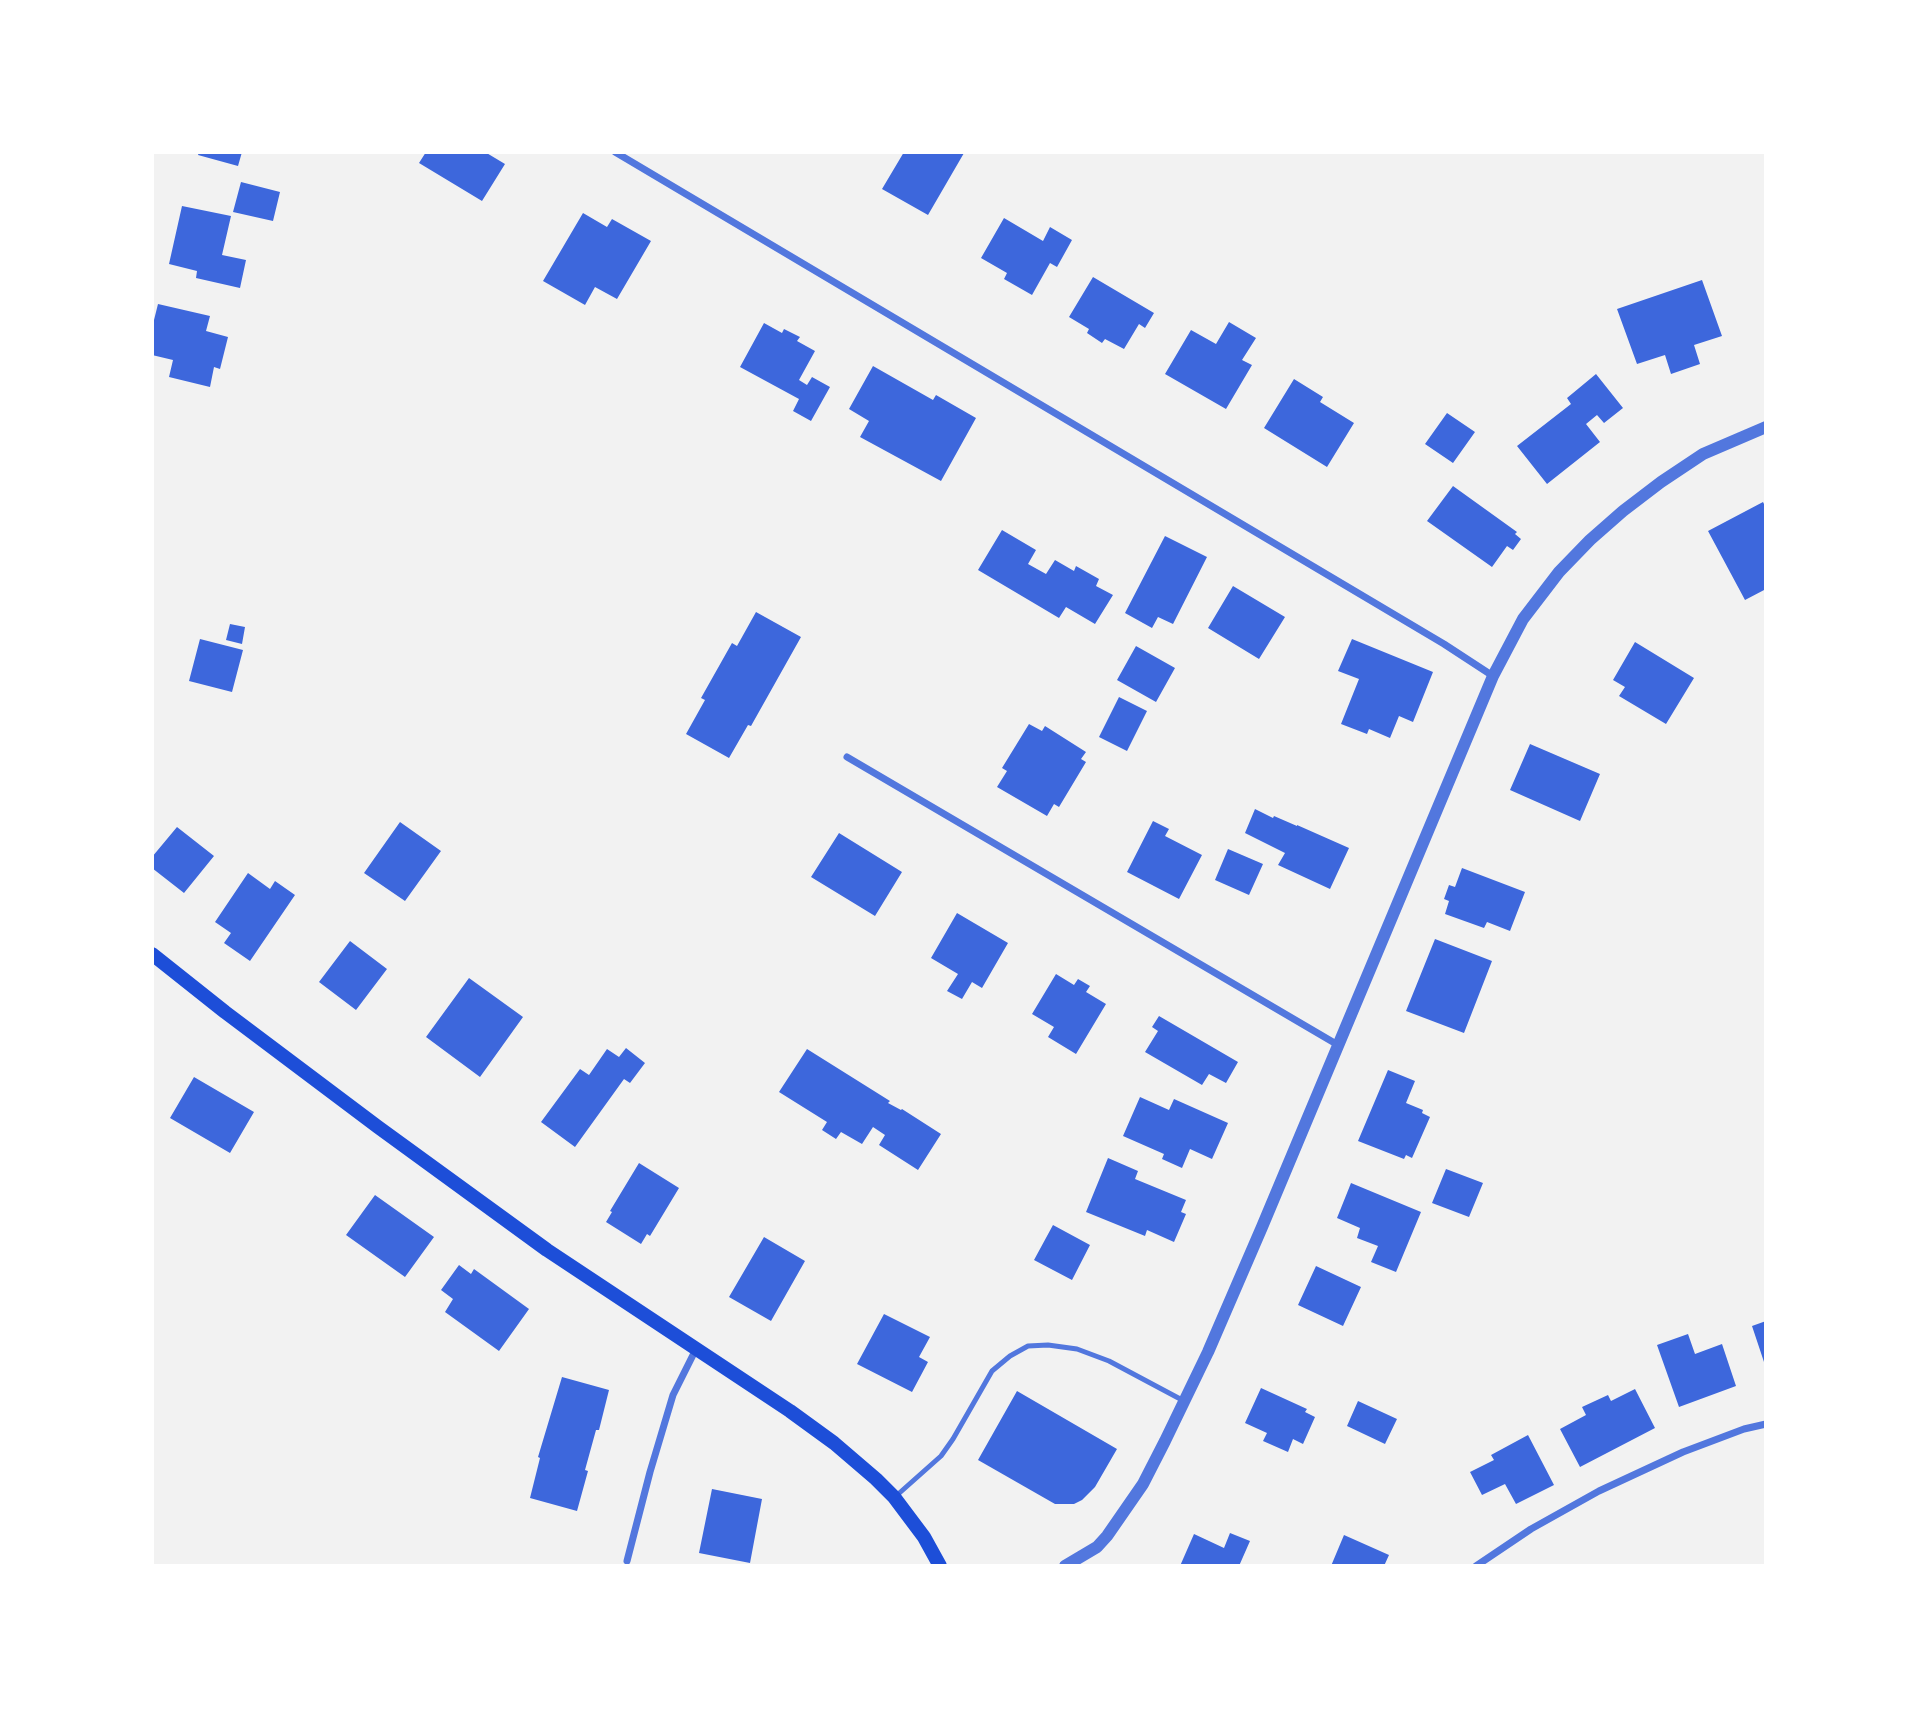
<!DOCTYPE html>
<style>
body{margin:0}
#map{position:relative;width:1918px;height:1718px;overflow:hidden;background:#f2f2f2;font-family:Arial,sans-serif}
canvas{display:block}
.frame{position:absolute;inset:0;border:154px solid #fff;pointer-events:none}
</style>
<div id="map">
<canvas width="1918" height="1718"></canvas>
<div class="frame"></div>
</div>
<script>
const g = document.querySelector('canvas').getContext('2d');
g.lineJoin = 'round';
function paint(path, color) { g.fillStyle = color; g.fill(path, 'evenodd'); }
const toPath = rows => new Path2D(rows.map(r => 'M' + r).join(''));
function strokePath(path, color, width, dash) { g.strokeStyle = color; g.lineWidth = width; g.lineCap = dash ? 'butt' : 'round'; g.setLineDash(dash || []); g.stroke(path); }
paint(toPath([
 [199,152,242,152,238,166,198,155],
 [426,152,485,152,505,164,482,201,419,163],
 [904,152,964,153,928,215,882,189],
 [241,182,280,192,273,221,233,212],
 [182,206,231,216,222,255,246,260,240,288,196,278,197,271,169,264],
 [583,213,607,227,612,219,651,241,617,299,595,287,585,305,543,281],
 [1004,218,1043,241,1050,227,1072,240,1057,267,1050,263,1032,295,1004,279,1007,273,981,258],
 [1093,277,1154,313,1145,328,1139,324,1124,349,1105,339,1102,343,1087,333,1089,329,1069,317],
 [1702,280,1722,336,1694,345,1700,364,1671,374,1665,355,1637,364,1617,309],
 [158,304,210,316,206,331,228,337,220,369,214,367,210,387,169,377,173,360,152,355,152,320,154,320],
 [1229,322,1256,338,1242,360,1252,365,1226,409,1165,374,1191,330,1216,344],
 [764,323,782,333,784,329,800,337,797,341,815,351,799,380,807,385,812,377,830,387,811,421,793,411,799,399,740,367],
 [873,366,933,400,936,395,976,418,941,481,860,437,869,421,849,409],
 [1596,374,1623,408,1604,423,1597,415,1586,424,1600,442,1547,484,1517,446,1571,404,1567,398],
 [1294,379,1323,397,1320,402,1354,423,1327,467,1264,428],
 [1447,413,1475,432,1453,463,1425,444],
 [1453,486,1517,532,1515,534,1521,539,1513,550,1507,546,1492,567,1427,521],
 [1763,502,1766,508,1766,589,1745,600,1708,531],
 [1002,530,1036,550,1028,564,1046,574,1055,560,1074,571,1076,566,1099,579,1096,586,1113,595,1095,624,1066,607,1059,618,978,570],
 [1165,536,1207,557,1173,624,1158,617,1152,628,1125,613],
 [1233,586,1285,617,1259,659,1208,628],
 [756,612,801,637,751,726,748,725,729,758,686,734,705,700,701,698,732,643,737,646],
 [230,624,245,627,242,644,226,640],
 [200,639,243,650,232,692,189,681],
 [1352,639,1433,672,1413,722,1399,716,1390,738,1369,729,1367,734,1341,724,1359,679,1338,671],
 [1635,642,1694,678,1666,724,1619,696,1625,687,1613,680],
 [1136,646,1175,668,1156,702,1117,680],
 [1119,697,1147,711,1127,751,1099,737],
 [1029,724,1042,731,1045,726,1086,752,1081,759,1086,762,1059,807,1054,804,1047,816,997,787,1007,771,1002,768],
 [1530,744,1600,774,1580,821,1510,790],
 [1255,809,1273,818,1274,816,1297,826,1297,825,1349,848,1330,889,1278,865,1285,853,1245,833],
 [1153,821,1169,829,1165,836,1202,855,1179,899,1127,872],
 [400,822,441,851,405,901,364,873],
 [177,827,214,856,184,893,152,868,152,857],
 [839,833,902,872,875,916,811,877],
 [1228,849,1263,864,1249,895,1215,880],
 [1462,868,1525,892,1510,931,1487,922,1484,928,1445,914,1449,901,1444,899,1449,885,1455,887],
 [248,873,270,889,275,881,295,895,250,961,224,943,231,933,215,922],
 [957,913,1008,943,982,988,972,982,962,999,947,991,958,974,931,958],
 [1435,939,1492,961,1464,1033,1406,1011],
 [350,941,387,969,356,1010,319,982],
 [1056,974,1074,985,1078,979,1090,986,1086,992,1106,1004,1076,1054,1048,1037,1054,1027,1032,1014],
 [469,978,523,1017,480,1077,426,1037],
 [1159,1016,1238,1062,1226,1083,1209,1074,1202,1085,1145,1052,1158,1031,1152,1027],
 [626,1048,645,1063,630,1083,624,1079,575,1147,541,1122,580,1069,589,1075,607,1049,619,1057],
 [807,1049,890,1101,888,1103,901,1110,902,1109,941,1134,918,1170,879,1145,885,1135,873,1127,862,1144,841,1132,836,1139,822,1130,827,1122,779,1092],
 [1388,1070,1415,1081,1406,1103,1423,1110,1422,1113,1430,1117,1412,1158,1406,1155,1404,1159,1358,1141],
 [194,1077,254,1112,230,1153,170,1118],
 [1140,1097,1169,1110,1174,1099,1228,1123,1212,1159,1190,1149,1182,1168,1162,1159,1164,1154,1123,1136],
 [1108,1158,1138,1171,1135,1179,1186,1200,1181,1212,1186,1214,1174,1242,1147,1230,1145,1236,1086,1212],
 [639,1163,679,1188,650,1236,647,1234,641,1244,606,1222,612,1212,610,1211],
 [1446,1169,1483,1183,1469,1217,1432,1203],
 [1351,1183,1421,1212,1396,1272,1371,1262,1378,1246,1357,1238,1360,1228,1337,1218],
 [375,1195,434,1237,405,1277,346,1235],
 [1053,1225,1090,1245,1072,1280,1034,1260],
 [764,1237,805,1261,771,1321,729,1297],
 [459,1265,471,1274,474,1269,529,1309,499,1351,445,1312,453,1299,441,1290],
 [1316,1266,1361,1287,1343,1326,1298,1305],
 [884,1314,930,1337,919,1357,928,1362,912,1392,857,1364],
 [1766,1321,1766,1364,1765,1365,1752,1326],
 [1688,1334,1695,1354,1722,1344,1736,1386,1679,1407,1657,1345],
 [562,1377,609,1390,599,1430,596,1430,585,1470,588,1471,577,1511,530,1498,540,1458,538,1457],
 [1261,1388,1307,1409,1305,1412,1315,1417,1303,1444,1293,1439,1288,1452,1263,1441,1267,1433,1245,1423],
 [1635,1389,1655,1428,1580,1467,1560,1429,1586,1415,1582,1407,1608,1395,1611,1401],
 [1017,1391,1117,1449,1095,1487,1082,1500,1074,1504,1055,1504,978,1460],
 [1358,1401,1397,1419,1385,1444,1347,1426],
 [1528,1435,1554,1485,1516,1504,1505,1484,1482,1495,1470,1472,1494,1460,1491,1455],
 [712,1489,762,1499,750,1563,699,1553],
 [1230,1533,1250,1541,1239,1566,1180,1566,1194,1534,1224,1548],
 [1344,1535,1389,1555,1384,1566,1331,1566]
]), '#3d67dc');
strokePath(toPath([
 [896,1496,941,1456,953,1439,992,1371,1010,1356,1028,1346,1048,1345,1077,1349,1109,1361,1184,1401]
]), '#5277de', 5);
strokePath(toPath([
 [615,152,1444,644,1493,676],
 [847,757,1338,1045],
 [627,1561,650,1472,673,1395,696,1349],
 [1476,1566,1531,1529,1599,1491,1683,1452,1744,1429,1766,1424]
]), '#5277de', 7);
strokePath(toPath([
 [1065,1566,1097,1547,1107,1536,1143,1484,1165,1441,1208,1352,1262,1227,1493,676,1523,619,1559,572,1590,540,1623,511,1661,482,1703,454,1766,427]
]), '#5277de', 12);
strokePath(toPath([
 [152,954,225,1012,378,1127,547,1250,790,1411,834,1443,876,1479,894,1497,924,1537,940,1566]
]), '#1d4ed8', 14);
</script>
